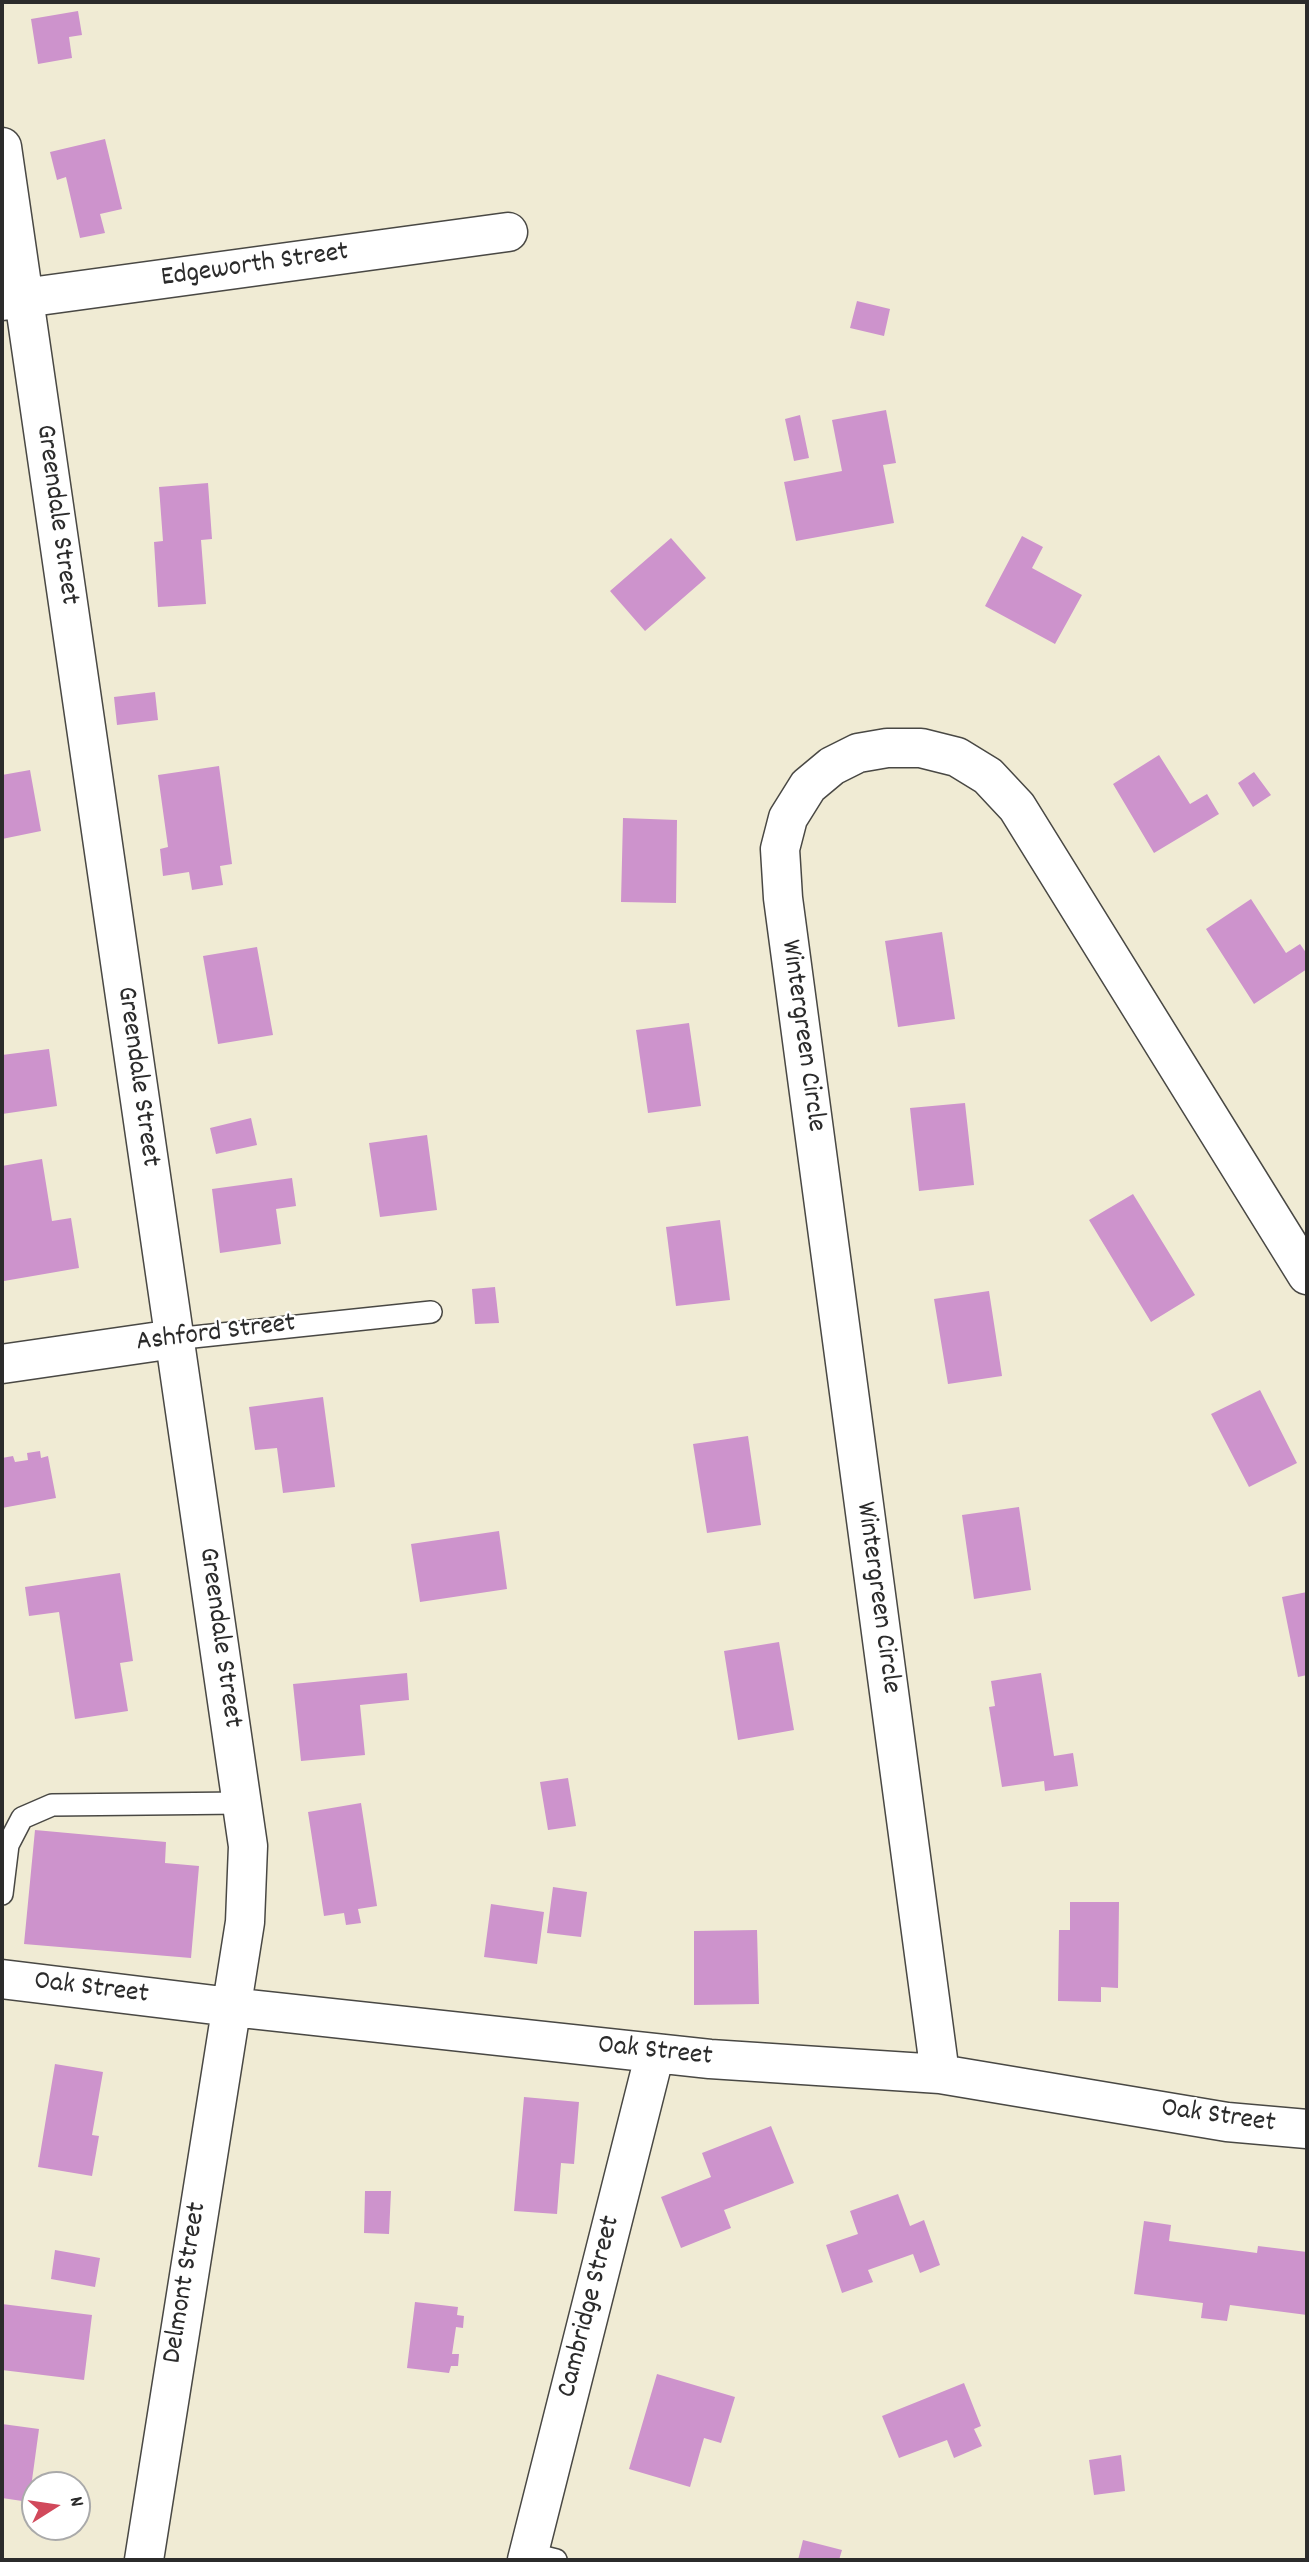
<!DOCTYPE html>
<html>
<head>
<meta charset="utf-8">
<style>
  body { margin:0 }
  #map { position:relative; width:1309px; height:2562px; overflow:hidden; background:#f0ebd4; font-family:Dekko,sans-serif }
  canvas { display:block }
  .frame { position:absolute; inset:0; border:4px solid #2b2b2b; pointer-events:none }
  .north { position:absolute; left:21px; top:2471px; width:70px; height:70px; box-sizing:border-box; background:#fff; border:2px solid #aaa; border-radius:50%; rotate:78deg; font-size:19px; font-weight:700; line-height:28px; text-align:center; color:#2b2b2b }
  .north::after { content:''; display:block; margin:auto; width:24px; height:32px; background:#d1495b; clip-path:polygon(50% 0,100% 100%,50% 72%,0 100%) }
</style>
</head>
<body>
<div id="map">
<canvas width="1309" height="2562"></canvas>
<div class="frame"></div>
<div class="north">N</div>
</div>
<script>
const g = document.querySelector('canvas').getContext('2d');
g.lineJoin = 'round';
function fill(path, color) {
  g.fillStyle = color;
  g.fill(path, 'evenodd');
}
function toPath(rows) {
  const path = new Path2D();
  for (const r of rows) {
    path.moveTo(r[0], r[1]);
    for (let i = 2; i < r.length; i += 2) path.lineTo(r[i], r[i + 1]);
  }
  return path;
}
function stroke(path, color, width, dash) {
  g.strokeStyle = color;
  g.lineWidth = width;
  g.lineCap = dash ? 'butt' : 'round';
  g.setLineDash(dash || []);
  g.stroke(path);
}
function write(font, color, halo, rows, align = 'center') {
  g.font = font + ' Dekko,sans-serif';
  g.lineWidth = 5;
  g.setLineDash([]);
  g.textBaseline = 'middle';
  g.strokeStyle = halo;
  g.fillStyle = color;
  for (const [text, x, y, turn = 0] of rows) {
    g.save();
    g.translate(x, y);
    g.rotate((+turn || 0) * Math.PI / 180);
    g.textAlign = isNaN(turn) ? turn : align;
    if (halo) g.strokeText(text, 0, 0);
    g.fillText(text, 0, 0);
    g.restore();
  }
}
fill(toPath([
  [78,11,82,35,69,37,72,58,38,64,31,19],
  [105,139,122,209,100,214,105,233,80,238,66,177,57,180,50,152],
  [857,301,890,309,884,336,850,328],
  [886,410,896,463,883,465,894,523,796,541,784,482,842,471,832,420],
  [800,415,809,458,794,461,785,419],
  [208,483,212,539,201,540,206,604,158,607,154,542,163,541,159,487],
  [1022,536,1043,547,1032,568,1082,595,1055,644,985,606],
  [671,538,706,578,645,631,610,591],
  [155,692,158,720,117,725,114,697],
  [1159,755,1190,804,1207,794,1219,814,1154,853,1113,784],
  [219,766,232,864,220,866,223,885,192,890,189,872,163,876,160,849,168,847,158,775],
  [30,770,41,831,2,839,2,775],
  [1254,772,1271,795,1253,807,1238,783],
  [623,818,677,820,676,903,621,902],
  [1251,899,1286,953,1300,944,1307,954,1307,969,1254,1004,1206,929],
  [942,932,955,1019,898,1027,885,941],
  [257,947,273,1035,218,1044,203,956],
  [689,1023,701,1106,648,1113,636,1030],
  [49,1049,57,1106,2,1114,2,1055],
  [965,1103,974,1185,919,1191,910,1108],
  [251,1118,257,1145,216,1154,210,1128],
  [427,1135,437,1210,380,1217,369,1143],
  [42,1159,52,1221,71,1218,79,1268,4,1281,2,1268,2,1166],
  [292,1178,296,1206,276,1209,281,1244,220,1253,212,1189],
  [1133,1194,1195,1295,1151,1322,1089,1220],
  [720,1220,730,1300,676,1306,666,1227],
  [495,1287,499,1323,475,1324,472,1289],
  [989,1291,1002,1376,948,1384,934,1299],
  [1260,1390,1297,1463,1249,1487,1211,1414],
  [323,1397,335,1487,283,1493,277,1448,255,1450,249,1407],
  [748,1436,761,1525,707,1533,693,1444],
  [40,1451,41,1458,48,1456,56,1498,2,1508,2,1458,13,1456,15,1462,28,1460,27,1453],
  [1019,1507,1031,1590,974,1599,962,1515],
  [499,1531,507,1589,420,1602,411,1544],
  [120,1573,133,1661,120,1663,128,1711,75,1719,59,1612,29,1616,25,1587],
  [1307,1592,1307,1675,1298,1677,1282,1597],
  [779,1642,794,1730,738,1740,724,1651],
  [407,1673,409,1700,360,1705,365,1755,301,1761,293,1684],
  [1041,1673,1054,1756,1073,1753,1078,1786,1045,1791,1044,1781,1002,1787,989,1707,995,1706,991,1681],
  [568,1778,576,1826,548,1830,540,1782],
  [361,1803,377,1906,358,1909,361,1923,346,1925,344,1913,324,1916,308,1812],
  [35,1830,166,1842,165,1863,199,1866,191,1958,24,1944],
  [553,1887,587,1892,581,1937,547,1933],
  [1070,1902,1119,1902,1118,1988,1101,1987,1101,2002,1058,2001,1059,1930,1070,1930],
  [491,1904,544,1912,537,1964,484,1957],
  [757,1930,759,2004,694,2005,694,1931],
  [55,2064,103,2072,92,2135,99,2136,92,2176,38,2167],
  [524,2097,579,2102,574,2164,561,2163,557,2214,514,2211],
  [771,2126,794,2183,724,2210,731,2228,681,2248,661,2197,711,2177,702,2153],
  [365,2191,391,2191,389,2234,364,2233],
  [898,2194,910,2226,924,2220,940,2265,920,2273,913,2254,868,2270,873,2282,842,2293,826,2245,858,2234,850,2211],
  [1144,2221,1171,2225,1169,2241,1257,2253,1258,2246,1307,2252,1307,2315,1230,2305,1227,2321,1201,2318,1203,2303,1134,2294],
  [55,2250,100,2258,95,2287,51,2279],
  [415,2302,458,2307,457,2315,464,2316,463,2328,456,2327,452,2354,459,2354,458,2366,451,2366,449,2373,407,2368],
  [2,2304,92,2315,84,2380,2,2370],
  [657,2374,735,2397,721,2443,704,2438,690,2487,629,2469],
  [964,2383,981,2426,974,2429,982,2446,954,2458,947,2440,899,2458,882,2416],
  [2,2424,39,2429,29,2502,2,2498],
  [1121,2455,1125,2491,1094,2495,1089,2460],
  [803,2540,842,2550,839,2560,798,2560]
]), '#cd93cc');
const service = toPath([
  [174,1339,431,1312],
  [2,1894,8,1845,22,1818,52,1805,242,1803],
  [528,2553,556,2560]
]);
const minor = toPath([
  [2,147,248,1846,245,1922,144,2560],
  [2,301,508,232],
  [2,1364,174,1339],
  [2,1979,231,2007,710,2059,940,2074,1227,2122,1307,2129],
  [940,2074,783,898,780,849,788,818,808,786,832,766,858,753,887,748,921,748,957,757,988,776,1017,807,1307,1275],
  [527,2560,655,2053]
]);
stroke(service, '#494844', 24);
stroke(minor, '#494844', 41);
stroke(service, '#fff', 21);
stroke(minor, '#fff', 38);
write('28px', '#2b2b2b', '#fff', [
  ["Edgeworth Street",255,267,-8],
  ["Greendale Street",55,515,82],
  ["Wintergreen Circle",801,1036,82],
  ["Greendale Street",136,1077,82],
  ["Ashford Street",216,1335,-7],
  ["Wintergreen Circle",876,1598,82],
  ["Greendale Street",218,1638,82],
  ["Oak Street",91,1990,7],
  ["Oak Street",655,2053,6],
  ["Oak Street",1218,2118,8],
  ["Delmont Street",187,2283,-81],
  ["Cambridge Street",591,2307,-76]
]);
</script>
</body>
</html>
